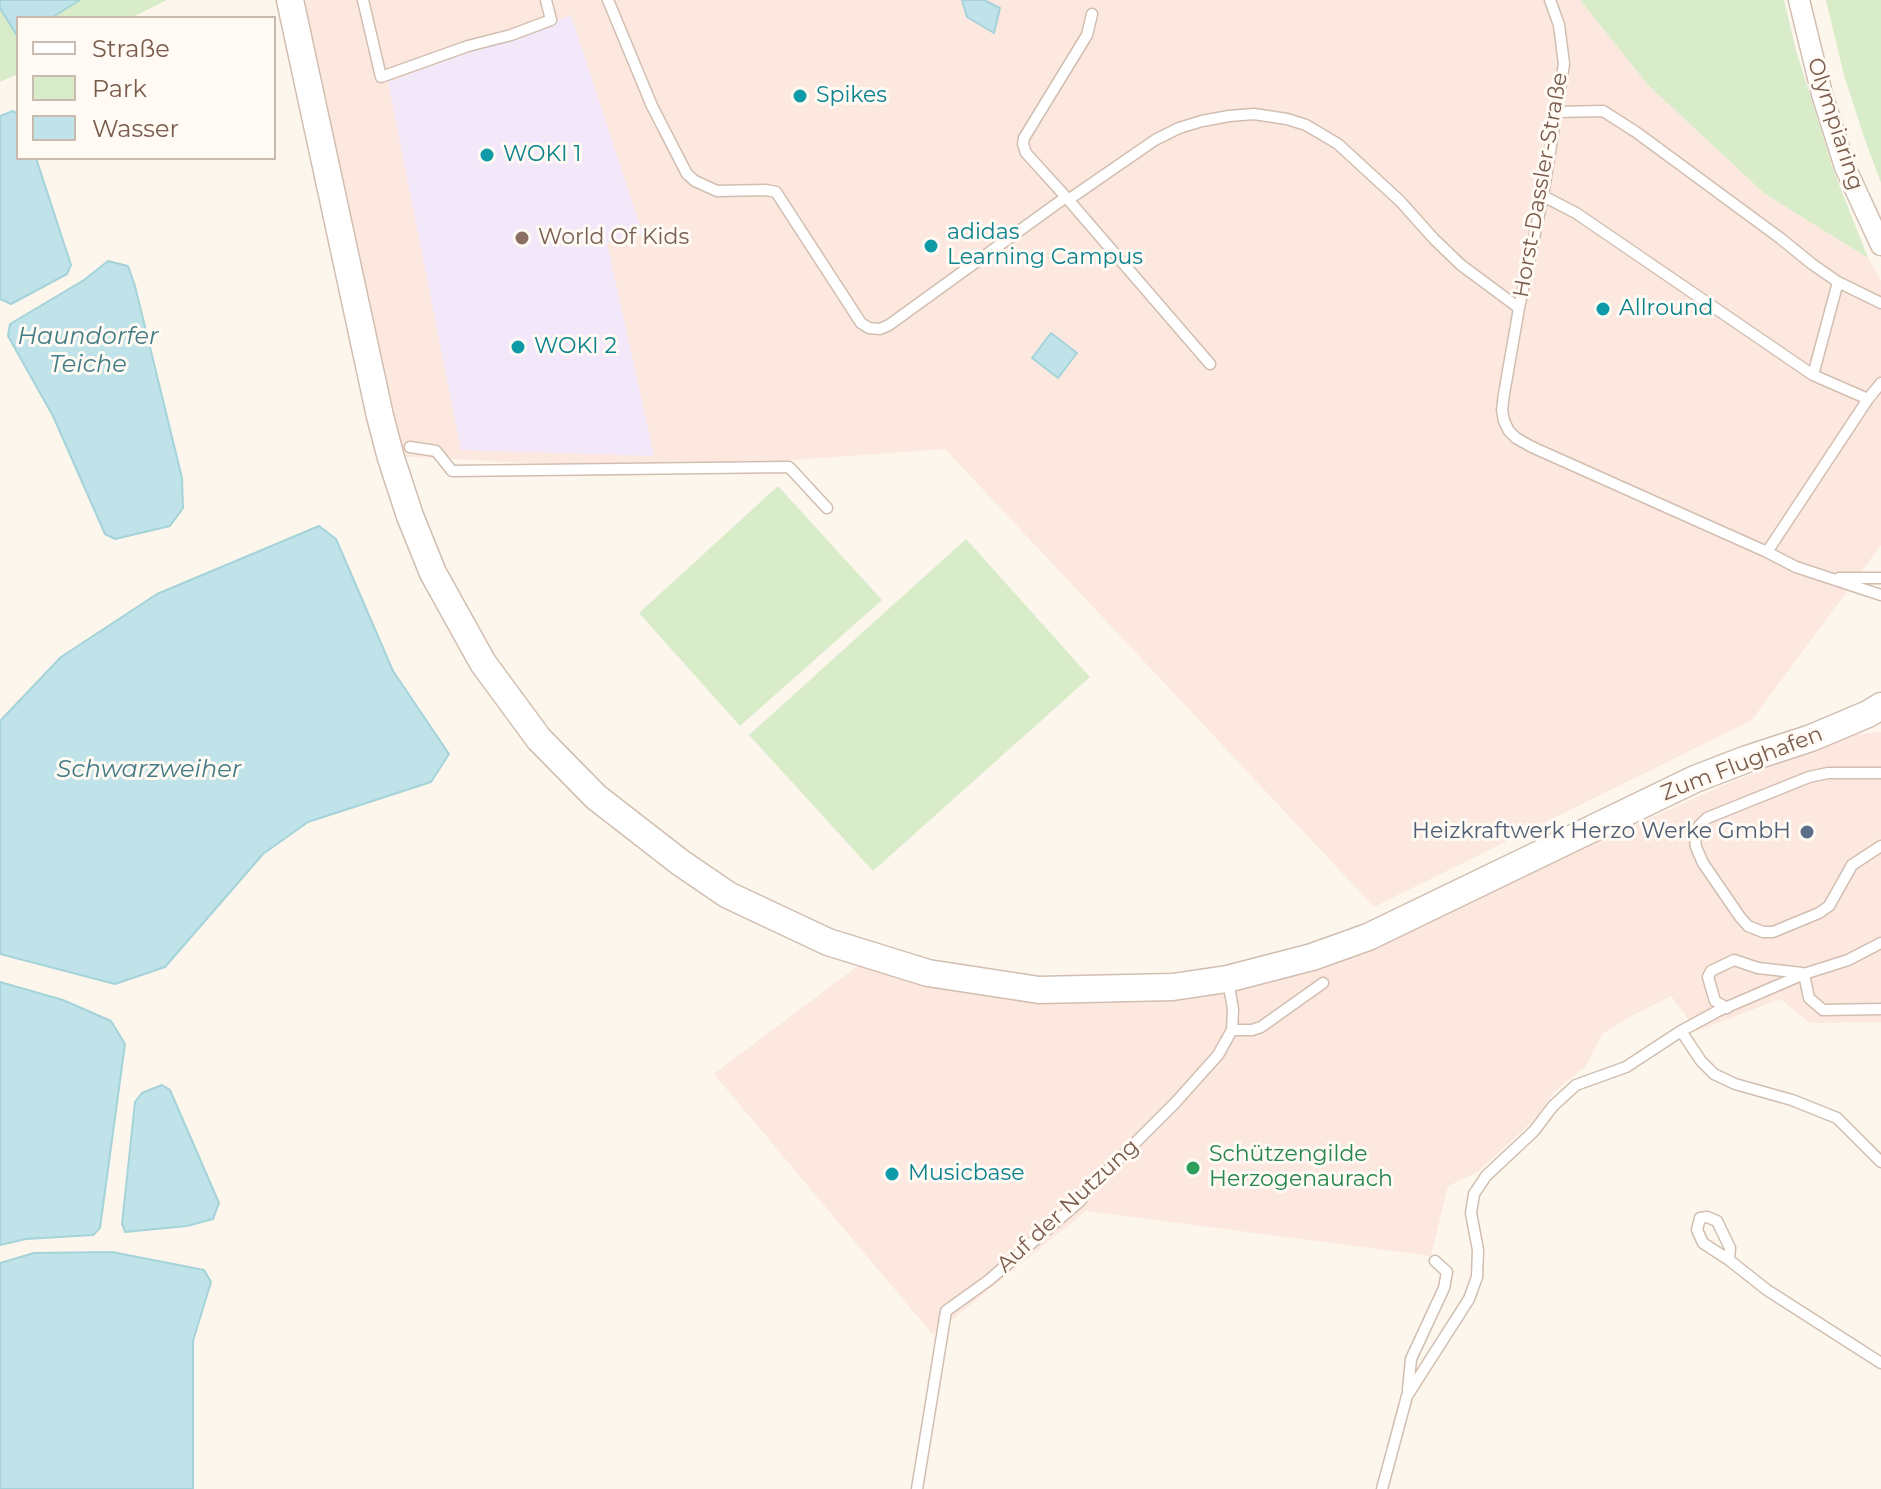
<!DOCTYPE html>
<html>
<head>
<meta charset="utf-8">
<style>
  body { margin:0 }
  #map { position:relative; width:1881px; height:1489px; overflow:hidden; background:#fdf6ec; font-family:Montserrat,sans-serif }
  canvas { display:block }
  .legend { position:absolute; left:16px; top:16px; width:260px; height:144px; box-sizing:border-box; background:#fffaf3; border:2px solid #cabbb1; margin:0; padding:10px 14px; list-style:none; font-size:24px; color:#7a5c4d }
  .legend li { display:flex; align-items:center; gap:16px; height:40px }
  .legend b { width:40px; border:2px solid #cabbb1 }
</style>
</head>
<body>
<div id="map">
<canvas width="1881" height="1489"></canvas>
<ul class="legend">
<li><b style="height:10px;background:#fff"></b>Straße</li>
<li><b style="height:22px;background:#d8ecc9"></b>Park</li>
<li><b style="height:22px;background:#bfe3e8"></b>Wasser</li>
</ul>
</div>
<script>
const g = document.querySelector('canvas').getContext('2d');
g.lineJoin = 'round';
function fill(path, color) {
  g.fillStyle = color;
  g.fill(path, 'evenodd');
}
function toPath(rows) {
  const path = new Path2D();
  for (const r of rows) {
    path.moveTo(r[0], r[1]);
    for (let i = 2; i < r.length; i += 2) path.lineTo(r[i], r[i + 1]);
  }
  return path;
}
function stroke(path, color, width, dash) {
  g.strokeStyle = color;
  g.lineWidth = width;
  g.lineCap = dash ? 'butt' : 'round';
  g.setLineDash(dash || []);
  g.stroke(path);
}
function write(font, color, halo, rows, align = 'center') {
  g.font = font + ' Montserrat,sans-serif';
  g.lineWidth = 6;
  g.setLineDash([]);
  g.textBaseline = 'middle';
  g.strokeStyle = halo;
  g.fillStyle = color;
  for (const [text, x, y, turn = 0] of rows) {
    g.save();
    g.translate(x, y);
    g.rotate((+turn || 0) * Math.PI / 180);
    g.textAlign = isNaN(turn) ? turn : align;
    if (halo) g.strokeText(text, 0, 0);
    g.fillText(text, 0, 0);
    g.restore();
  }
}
fill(toPath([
  [276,0,1580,0,1648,85,1765,194,1868,258,1881,281,1881,545,1752,720,1374,907,945,449,654,470,377,455],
  [1881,732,1881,1022,1810,1023,1780,999,1697,1031,1671,996,1631,1016,1602,1034,1586,1066,1555,1091,1532,1122,1476,1173,1448,1186,1431,1256,1086,1211,933,1335,714,1074,858,966,891,975,1034,1000,1343,956,1724,785,1850,735]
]), '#fde8e0');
fill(toPath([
  [571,15,643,235,607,243,654,456,461,450,388,82]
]), '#f3e8fa');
fill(toPath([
  [0,0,167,0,131,18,18,18,18,74,0,82],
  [1580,0,1784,0,1796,50,1833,169,1868,258,1765,194,1648,85],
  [1826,0,1881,0,1881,183,1864,137,1844,75],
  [778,486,882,600,740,726,639,613],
  [966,539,1090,677,873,871,749,735]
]), '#d8ecc9');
const water = toPath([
  [0,0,80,0,51,18,18,18,18,37,0,8,0,0],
  [962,0,984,0,1000,8,994,33,967,17,962,0],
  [13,111,18,114,18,158,36,158,71,265,67,274,11,304,0,299,0,116,13,111],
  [108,261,128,266,135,286,182,478,183,508,170,526,115,539,105,534,53,416,8,336,10,324,84,280,108,261],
  [1051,333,1077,353,1058,378,1032,358,1051,333],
  [319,526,336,539,393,671,449,754,431,782,308,822,263,854,165,967,115,984,0,954,0,721,61,657,157,594,319,526],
  [0,982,63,1000,111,1021,125,1044,100,1228,93,1235,26,1239,0,1245,0,982],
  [162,1085,170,1090,219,1203,213,1219,187,1226,125,1232,122,1224,135,1102,142,1093,162,1085],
  [112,1252,204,1270,211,1282,193,1341,193,1489,0,1489,0,1263,34,1253,112,1252]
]);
fill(water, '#bfe3e8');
stroke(water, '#a5d3da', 2);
const service = toPath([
  [363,0,381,77,468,46,511,35,551,20,546,0],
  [608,0,652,106,687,174,695,181,717,191,766,190,776,192,861,323,869,328,880,329,889,325,1066,197,1210,364],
  [1550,0,1559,25,1564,64,1543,196,1519,308,1504,394,1502,410,1504,421,1509,431,1516,438,1532,447,1767,552,1796,567,1881,595],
  [1557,112,1603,111,1636,132,1780,238,1812,264,1838,282,1881,303],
  [1543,196,1576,213,1813,375,1868,399,1881,383],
  [1066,197,1026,153,1023,144,1024,138,1087,35,1092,14],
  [1068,200,1155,140,1179,128,1202,121,1229,116,1254,114,1287,119,1306,125,1338,144,1400,201,1434,239,1461,265,1519,308],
  [1813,375,1838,282],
  [410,447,436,451,452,471,789,467,827,508],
  [1767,552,1868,399],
  [1839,578,1881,578],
  [1881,773,1828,773,1809,777,1707,818,1699,826,1695,837,1696,847,1703,863,1740,917,1748,926,1763,932,1773,932,1819,913,1829,906,1852,865,1881,846],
  [1804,974,1809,998,1823,1010,1881,1009],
  [1727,1008,1715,1001,1708,977,1711,971,1734,960,1758,968,1802,973],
  [1232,1030,1252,1030,1261,1027,1323,983],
  [1681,1031,1701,1061,1714,1074,1735,1084,1792,1100,1837,1118,1881,1162],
  [1729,1260,1730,1248,1717,1221,1707,1217,1700,1218,1697,1230,1703,1243,1729,1260,1767,1290,1881,1363],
  [1408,1390,1411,1359,1444,1288,1447,1272,1435,1261],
  [917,1489,946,1311,989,1280,1080,1201,1088,1190,1175,1103,1218,1055,1232,1030,1233,1009,1228,980],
  [1382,1489,1407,1396,1469,1299,1477,1277,1478,1250,1471,1213,1474,1194,1486,1176,1534,1131,1553,1106,1576,1085,1626,1067,1681,1031,1718,1011,1804,974,1848,960,1881,943]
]);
const minor = toPath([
  [1799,0,1822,94,1845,167,1881,245]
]);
const tertiary = toPath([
  [290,0,380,416,391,458,410,516,433,573,483,663,539,739,596,797,681,863,728,895,828,942,928,973,1039,990,1173,987,1227,979,1312,957,1368,937,1695,779,1747,759,1811,738,1868,714,1881,706]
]);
stroke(service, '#d1beb0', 13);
stroke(minor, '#d1beb0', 23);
stroke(tertiary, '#d1beb0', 29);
stroke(service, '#fff', 10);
stroke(minor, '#fff', 20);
stroke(tertiary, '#fff', 26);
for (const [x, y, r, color] of [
  [800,96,8,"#0f9aa8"],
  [487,155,8,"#0f9aa8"],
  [522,238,8,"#8d6e63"],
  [931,246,8,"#0f9aa8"],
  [1603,309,8,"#0f9aa8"],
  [518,347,8,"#0f9aa8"],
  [1807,832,8,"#5c6f8a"],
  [1193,1168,8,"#2e9e5b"],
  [892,1174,8,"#0f9aa8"]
]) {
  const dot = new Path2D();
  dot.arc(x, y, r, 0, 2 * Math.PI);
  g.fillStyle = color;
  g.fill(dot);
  stroke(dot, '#fffaf3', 3);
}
write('22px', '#0d838f', '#fffaf3', [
  ["Spikes",816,96],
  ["WOKI 1",503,155],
  ["adidas",947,233],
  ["Learning Campus",947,258],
  ["Allround",1619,309],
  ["WOKI 2",534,347],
  ["Musicbase",908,1174]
], 'left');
write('22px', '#7a5c4d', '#fffaf3', [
  ["Olympiaring",1835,124,72],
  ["Horst-Dassler-Straße",1541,185,-80],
  ["Zum Flughafen",1742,764,-21],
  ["Auf der Nutzung",1068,1206,-43]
]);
write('22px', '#785e54', '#fffaf3', [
  ["World Of Kids",538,238]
], 'left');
write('22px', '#4e5e75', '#fffaf3', [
  ["Heizkraftwerk Herzo Werke GmbH",1791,832]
], 'right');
write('22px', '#27864d', '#fffaf3', [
  ["Schützengilde",1209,1155],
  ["Herzogenaurach",1209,1180]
], 'left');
write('italic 24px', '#437c86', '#fffaf3', [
  ["Haundorfer",88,337],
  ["Teiche",88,365],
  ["Schwarzweiher",149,770]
]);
</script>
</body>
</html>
